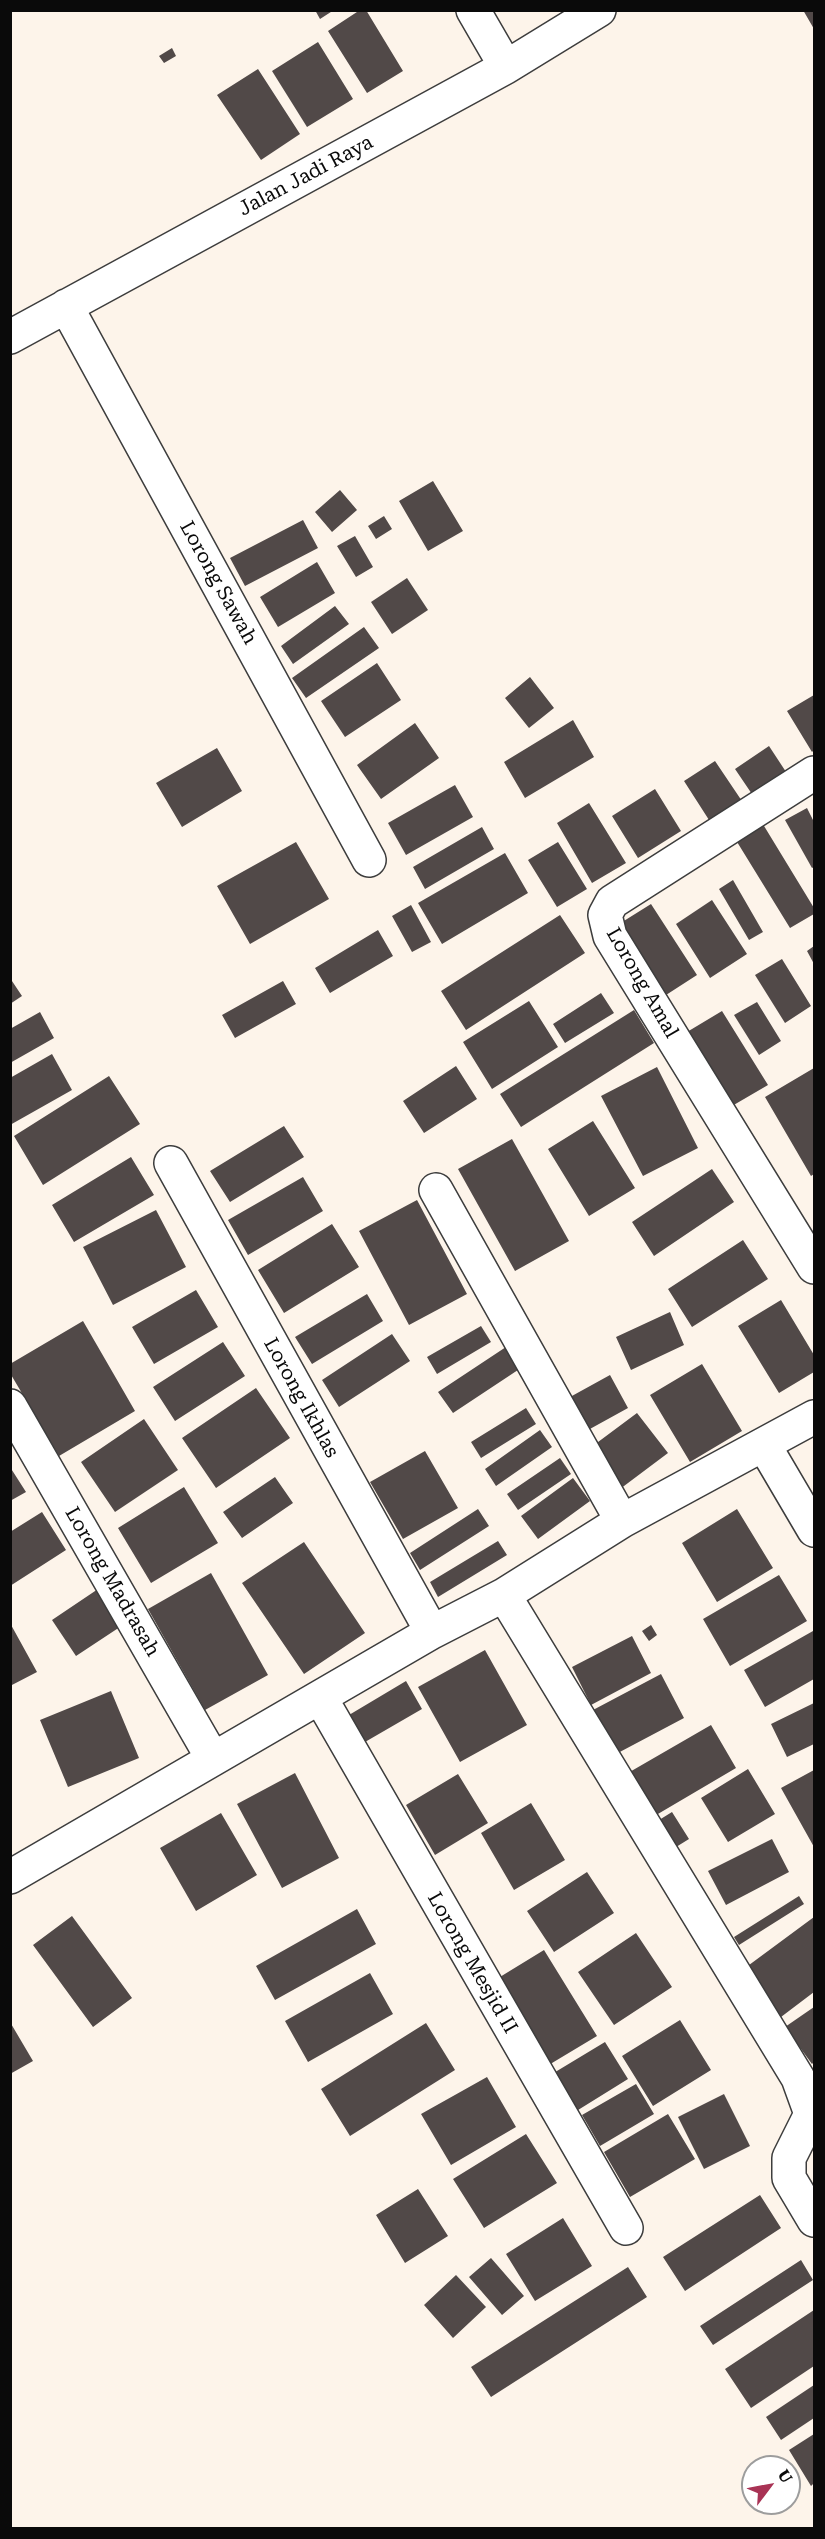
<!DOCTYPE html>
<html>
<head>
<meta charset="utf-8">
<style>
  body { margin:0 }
  #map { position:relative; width:825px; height:2539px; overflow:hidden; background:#fdf4ea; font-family:"Roboto Serif",serif }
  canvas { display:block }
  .frame { position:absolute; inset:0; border:12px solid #0a0a0a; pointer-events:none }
  .north { position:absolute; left:741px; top:2455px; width:60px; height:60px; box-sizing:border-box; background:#fff; border:2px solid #9d9d9d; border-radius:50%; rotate:58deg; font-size:16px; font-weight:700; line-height:24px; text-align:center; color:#0a0a0a }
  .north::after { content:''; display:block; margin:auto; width:21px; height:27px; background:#a93355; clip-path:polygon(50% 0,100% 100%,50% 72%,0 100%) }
</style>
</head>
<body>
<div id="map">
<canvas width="825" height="2539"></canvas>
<div class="frame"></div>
<div class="north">U</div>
</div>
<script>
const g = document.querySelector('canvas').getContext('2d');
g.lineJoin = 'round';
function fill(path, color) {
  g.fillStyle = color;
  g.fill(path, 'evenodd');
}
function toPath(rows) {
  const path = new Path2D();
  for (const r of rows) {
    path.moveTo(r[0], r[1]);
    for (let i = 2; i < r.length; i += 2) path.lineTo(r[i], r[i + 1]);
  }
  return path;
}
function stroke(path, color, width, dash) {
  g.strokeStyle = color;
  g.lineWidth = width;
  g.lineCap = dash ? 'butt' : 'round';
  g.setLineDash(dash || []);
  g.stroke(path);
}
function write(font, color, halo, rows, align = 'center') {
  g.font = font + ' "Roboto Serif",serif';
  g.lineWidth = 6;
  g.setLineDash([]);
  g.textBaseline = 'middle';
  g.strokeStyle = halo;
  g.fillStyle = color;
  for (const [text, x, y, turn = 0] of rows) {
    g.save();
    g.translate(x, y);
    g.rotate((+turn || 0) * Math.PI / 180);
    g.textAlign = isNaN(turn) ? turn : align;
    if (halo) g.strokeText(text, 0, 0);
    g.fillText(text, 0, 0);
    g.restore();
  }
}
fill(toPath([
  [315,10,334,10,320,19],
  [360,10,366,10,403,71,367,93,328,31],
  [803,10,814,10,814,29],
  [318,42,353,99,307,127,272,71],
  [172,48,176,56,164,63,159,56],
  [258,69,300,134,261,160,217,95],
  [433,481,463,531,428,551,399,501],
  [340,490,357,510,332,532,315,512],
  [384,516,392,529,376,539,368,526],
  [303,520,318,548,245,586,230,558],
  [355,536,373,567,356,577,337,546],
  [317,562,335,593,278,627,260,597],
  [407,578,428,610,392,634,371,602],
  [335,606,349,624,293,664,281,646],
  [364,627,379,648,306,698,292,678],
  [377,663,401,700,345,737,321,701],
  [530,677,554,708,529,728,505,698],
  [814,695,814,750,812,752,787,711],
  [573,720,594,757,525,798,504,762],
  [415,723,439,758,381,799,357,765],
  [769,746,790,778,756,800,735,769],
  [217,748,242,791,182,827,156,783],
  [715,761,750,813,718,834,684,781],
  [455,785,473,817,406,855,388,823],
  [655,789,681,831,638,858,612,816],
  [589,803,626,863,592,883,557,823],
  [807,808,814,822,814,867,812,868,785,820],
  [761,821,814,908,814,914,790,928,734,837],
  [482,827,494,849,425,889,413,867],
  [296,842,329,899,250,944,217,886],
  [558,842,587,889,557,907,528,860],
  [505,853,528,893,442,944,418,903],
  [733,880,763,932,749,940,719,889],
  [712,900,747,954,710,978,676,924],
  [651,904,697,975,666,995,619,924],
  [411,905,431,942,412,952,392,916],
  [560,915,585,953,466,1030,441,991],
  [378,930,393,956,330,993,315,968],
  [814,946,814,964,807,951],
  [782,959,811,1006,785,1023,755,975],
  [10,978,22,996,10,1004],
  [283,981,296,1004,235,1038,222,1015],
  [601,993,614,1013,565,1043,553,1024],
  [529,1001,558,1047,492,1089,463,1042],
  [757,1002,781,1041,759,1055,734,1015],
  [634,1010,654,1043,521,1127,500,1094],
  [722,1011,768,1085,732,1106,687,1032],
  [40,1012,54,1038,10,1063,10,1029],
  [52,1054,72,1090,10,1125,10,1078],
  [456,1066,477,1099,424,1133,403,1101],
  [657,1067,698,1148,643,1176,601,1096],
  [814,1068,814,1174,811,1176,765,1097],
  [109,1076,140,1124,43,1185,14,1136],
  [593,1121,635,1188,589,1216,548,1149],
  [284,1126,304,1157,230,1202,210,1171],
  [512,1139,569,1241,515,1271,458,1169],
  [131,1157,154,1195,74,1242,52,1205],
  [712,1169,734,1202,654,1256,632,1222],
  [303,1177,323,1211,248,1255,228,1220],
  [417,1200,467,1294,409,1325,359,1231],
  [156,1210,186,1267,113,1305,83,1247],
  [332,1224,359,1267,284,1313,258,1270],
  [743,1240,768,1279,692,1327,668,1289],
  [196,1290,218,1327,154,1364,132,1327],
  [367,1294,383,1321,312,1364,295,1337],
  [781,1300,814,1355,814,1372,779,1393,738,1326],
  [670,1312,684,1345,631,1370,616,1337],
  [83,1321,135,1411,59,1456,10,1373,10,1364],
  [481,1326,491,1342,437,1374,427,1357],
  [392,1334,410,1361,339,1407,322,1380],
  [223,1342,245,1376,175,1421,153,1387],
  [509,1345,524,1366,453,1413,438,1392],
  [702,1364,742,1431,690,1462,650,1395],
  [610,1375,628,1408,579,1435,561,1402],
  [256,1388,290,1438,216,1488,182,1438],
  [526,1408,536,1424,481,1458,471,1442],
  [637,1413,668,1453,620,1489,590,1448],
  [144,1419,178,1470,115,1512,81,1462],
  [540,1430,552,1447,496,1486,485,1469],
  [425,1451,458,1508,403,1539,370,1482],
  [560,1458,571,1474,518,1510,507,1494],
  [10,1467,26,1492,10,1501],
  [275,1477,293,1503,242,1538,223,1512],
  [573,1478,590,1501,538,1539,521,1516],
  [184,1487,218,1543,151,1583,118,1528],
  [478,1509,489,1526,420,1570,410,1553],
  [737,1509,773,1568,717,1602,682,1543],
  [42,1512,66,1550,10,1586,10,1532],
  [498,1541,507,1555,438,1597,430,1582],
  [304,1542,365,1633,304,1674,242,1583],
  [211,1573,268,1675,205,1710,148,1609],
  [779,1575,807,1621,730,1666,703,1619],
  [104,1585,129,1621,76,1656,52,1620],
  [10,1623,37,1672,10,1686],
  [651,1625,657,1635,649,1641,642,1631],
  [813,1631,814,1679,765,1707,744,1670],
  [632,1636,651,1673,591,1705,572,1667],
  [485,1650,527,1725,460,1762,418,1687],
  [661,1674,684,1718,616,1754,593,1710],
  [406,1681,422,1709,365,1742,349,1715],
  [111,1691,139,1758,68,1787,40,1720],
  [814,1703,814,1744,787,1757,771,1724],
  [711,1725,736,1768,646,1821,621,1777],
  [748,1769,775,1814,728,1842,701,1798],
  [814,1770,814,1847,781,1788],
  [295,1773,339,1858,282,1888,237,1804],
  [458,1774,488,1823,435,1855,406,1805],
  [531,1803,565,1860,514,1890,481,1833],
  [672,1812,689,1839,668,1852,651,1825],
  [221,1813,257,1875,196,1911,160,1848],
  [772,1839,789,1872,726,1905,708,1871],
  [587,1872,614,1913,554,1952,527,1911],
  [799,1896,804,1904,739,1945,734,1937],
  [357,1909,376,1944,275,2000,256,1966],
  [72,1916,132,1998,93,2027,33,1945],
  [814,1917,814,1992,781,2017,745,1968],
  [636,1933,672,1987,614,2025,578,1972],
  [544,1950,597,2036,547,2066,495,1980],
  [370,1973,393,2014,308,2062,285,2021],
  [814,2007,814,2062,812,2064,785,2027],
  [680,2020,711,2070,653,2106,622,2056],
  [10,2022,33,2061,10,2074],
  [426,2023,455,2070,350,2136,321,2089],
  [605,2042,628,2079,570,2115,547,2077],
  [487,2077,516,2127,451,2165,421,2114],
  [636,2084,654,2114,600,2146,582,2115],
  [724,2094,750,2146,704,2169,678,2117],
  [668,2114,695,2159,630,2197,604,2152],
  [526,2134,557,2183,484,2228,453,2179],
  [418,2189,448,2236,405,2263,376,2215],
  [760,2195,781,2228,685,2291,663,2257],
  [563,2218,592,2266,535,2301,506,2254],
  [491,2258,524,2296,502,2315,469,2277],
  [801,2260,813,2280,713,2345,700,2326],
  [628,2267,647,2297,491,2397,471,2367],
  [456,2275,486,2307,453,2338,424,2305],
  [814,2310,814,2366,751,2408,725,2369],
  [814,2385,814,2418,781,2440,766,2417],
  [814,2434,814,2483,811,2486,789,2450]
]), '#514948');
const minor = toPath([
  [473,10,506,67],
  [66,306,369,860],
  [10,337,506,67,599,10],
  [814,773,612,902,605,915,610,936,814,1267],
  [171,1163,432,1632],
  [436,1190,622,1521],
  [10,1406,213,1759],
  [764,1445,814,1530],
  [504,1595,798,2078,811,2114,789,2158,789,2178,814,2220],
  [320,1697,626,2228],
  [10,1877,432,1632,504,1595,622,1521,814,1417]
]);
stroke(minor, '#3d3d3d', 36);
stroke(minor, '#fff', 33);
write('20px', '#0a0a0a', '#fff', [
  ["Jalan Jadi Raya",306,176,-28],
  ["Lorong Sawah",218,583,61],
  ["Lorong Amal",642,983,60],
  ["Lorong Ikhlas",301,1398,61],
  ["Lorong Madrasah",112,1582,60],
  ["Lorong Mesjid II",472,1963,60]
]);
</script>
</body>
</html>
